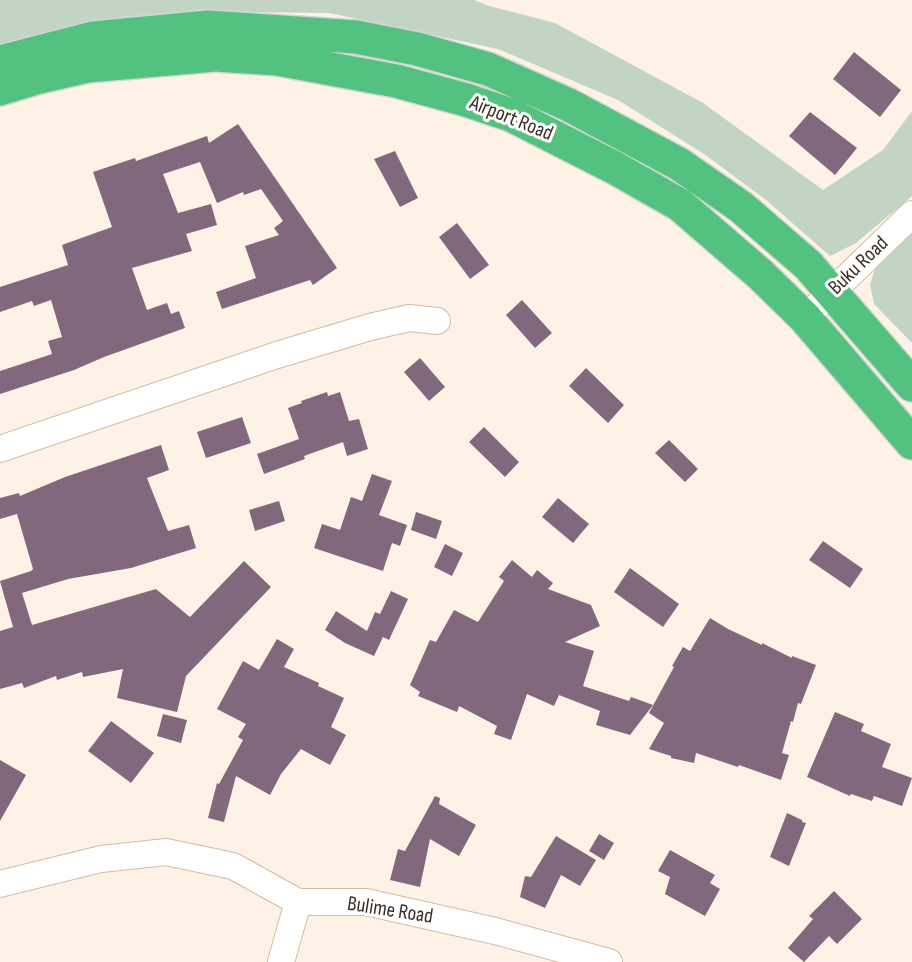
<!DOCTYPE html>
<html>
<head>
<meta charset="utf-8">
<style>
  body { margin:0 }
  canvas { display:block; background:#fef2e7 }
</style>
</head>
<body>
<canvas width="912" height="962"></canvas>
<script>
const g = document.querySelector('canvas').getContext('2d');
g.lineJoin = 'round';
function fill(path, color) {
  g.fillStyle = color;
  g.fill(path, 'evenodd');
}
function toPath(rows) {
  const path = new Path2D();
  for (const r of rows) {
    path.moveTo(r[0], r[1]);
    for (let i = 2; i < r.length; i += 2) path.lineTo(r[i], r[i + 1]);
  }
  return path;
}
function stroke(path, color, width, dash) {
  g.strokeStyle = color;
  g.lineWidth = width;
  g.lineCap = dash ? 'butt' : 'round';
  g.setLineDash(dash || []);
  g.stroke(path);
}
function write(font, color, halo, rows, align = 'center') {
  g.font = font + ' "Sofia Sans Condensed",sans-serif';
  g.lineWidth = 6;
  g.setLineDash([]);
  g.textBaseline = 'middle';
  g.strokeStyle = halo;
  g.fillStyle = color;
  for (const [text, x, y, turn = 0] of rows) {
    g.save();
    g.translate(x, y);
    g.rotate((+turn || 0) * Math.PI / 180);
    g.textAlign = isNaN(turn) ? turn : align;
    if (halo) g.strokeText(text, 0, 0);
    g.fillText(text, 0, 0);
    g.restore();
  }
}
fill(toPath([
  [0,0,474,0,486,5,555,23,703,103,823,190,883,150,912,111,912,196,856,243,830,256,766,200,704,154,618,100,498,49,329,13,236,12,127,20,66,27,0,45],
  [912,232,912,343,874,304,870,285,875,268]
]), '#c2d4c3');
fill(toPath([
  [854,52,901,90,880,117,833,79],
  [810,112,857,148,835,175,789,136],
  [238,124,337,268,313,285,310,280,222,309,216,292,256,278,245,246,279,235,274,228,283,221,261,189,244,195,243,192,217,203,200,162,163,174,178,213,211,204,217,225,186,234,192,251,132,268,147,310,167,303,171,314,179,311,185,328,104,357,74,370,0,394,0,371,52,354,48,341,62,337,51,300,34,306,32,301,0,312,0,287,68,265,62,245,112,227,93,172,135,158,136,161,207,136,209,143],
  [395,151,418,198,400,207,374,159],
  [457,223,489,265,470,279,439,237],
  [522,300,552,333,535,348,506,315],
  [420,358,445,387,429,401,404,372],
  [586,368,624,405,608,423,569,386],
  [327,392,328,396,340,392,349,421,359,419,368,449,347,456,343,442,304,456,305,459,264,474,257,454,299,439,288,408,302,403,301,401],
  [242,417,251,443,206,458,197,432],
  [484,427,519,462,505,477,469,442],
  [669,440,698,469,685,482,655,453],
  [161,445,169,470,147,478,168,531,189,525,196,548,131,568,68,579,22,593,32,625,156,589,190,617,244,561,271,587,186,676,177,712,117,698,123,669,83,677,82,672,57,680,56,676,24,688,22,683,0,689,0,631,13,627,0,581,31,571,33,569,17,514,0,519,0,498,19,493,20,496,65,477],
  [372,474,392,481,379,515,407,525,400,546,392,543,383,571,314,548,322,524,340,530,351,497,362,501],
  [558,498,589,524,573,543,542,517],
  [279,501,285,521,255,531,249,510],
  [416,512,442,521,436,539,411,530],
  [823,541,863,569,850,588,809,560],
  [445,544,463,553,452,576,434,567],
  [512,560,532,577,537,570,553,583,548,589,591,605,600,626,565,642,594,651,583,686,629,701,631,697,653,705,630,735,596,725,600,711,559,695,554,706,527,694,511,740,494,734,497,726,459,706,457,712,418,696,420,692,410,685,430,640,436,642,454,610,478,622,504,581,499,577],
  [630,568,679,604,663,627,614,592],
  [391,591,408,599,389,640,383,637,374,656,345,643,325,630,336,611,367,631,375,612,380,614],
  [710,618,728,629,762,645,762,643,792,658,792,656,816,665,801,704,798,703,793,722,791,721,782,753,789,755,781,780,739,765,738,767,696,753,694,763,671,758,671,756,649,749,664,723,649,713,674,667,672,666,683,647,690,651],
  [277,639,294,649,284,667,319,683,318,686,344,698,331,727,346,735,330,765,301,749,281,774,270,795,236,776,224,822,208,818,217,783,219,784,243,740,238,737,246,724,217,709,243,661,259,670],
  [835,712,864,724,861,731,891,744,882,767,912,778,902,806,874,796,872,801,851,794,850,796,807,777],
  [163,714,187,720,181,743,157,736],
  [111,721,154,753,131,783,88,751],
  [0,760,26,775,0,821],
  [435,796,440,798,439,804,476,825,459,856,430,839,420,887,390,880,398,849,405,851],
  [787,813,802,820,802,822,806,823,789,866,770,857],
  [599,834,614,843,604,860,589,851],
  [556,836,596,860,580,886,561,875,545,908,520,897,525,876,531,877],
  [670,850,715,875,710,883,720,889,705,916,665,894,670,877,658,871],
  [834,891,862,919,837,944,829,936,804,962,788,948,813,919,809,916]
]), '#82687d');
const minor = toPath([
  [805,318,912,214],
  [0,449,277,355,370,327,409,318,437,321],
  [0,884,101,859,166,852,233,866,298,902,366,902,495,931,609,962],
  [281,962,298,902]
]);
const highway = toPath([
  [0,62,93,38,208,27,356,37,417,49,488,69,569,105,679,164,741,207,808,265,912,385],
  [0,89,36,78,88,66,215,55,277,59,396,81,466,100,511,115,615,168,680,205,761,275,805,318,912,443]
]);
stroke(minor, '#d7ba9f', 28);
stroke(highway, '#d7d5d3', 36);
stroke(minor, '#fff', 26);
stroke(highway, '#53c280', 33);
write('21px', '#392d23', '#fff', [
  ["Airport Road",511,119,22],
  ["Buku Road",859,266,-44],
  ["Bulime Road",390,911,9]
]);
</script>
</body>
</html>
